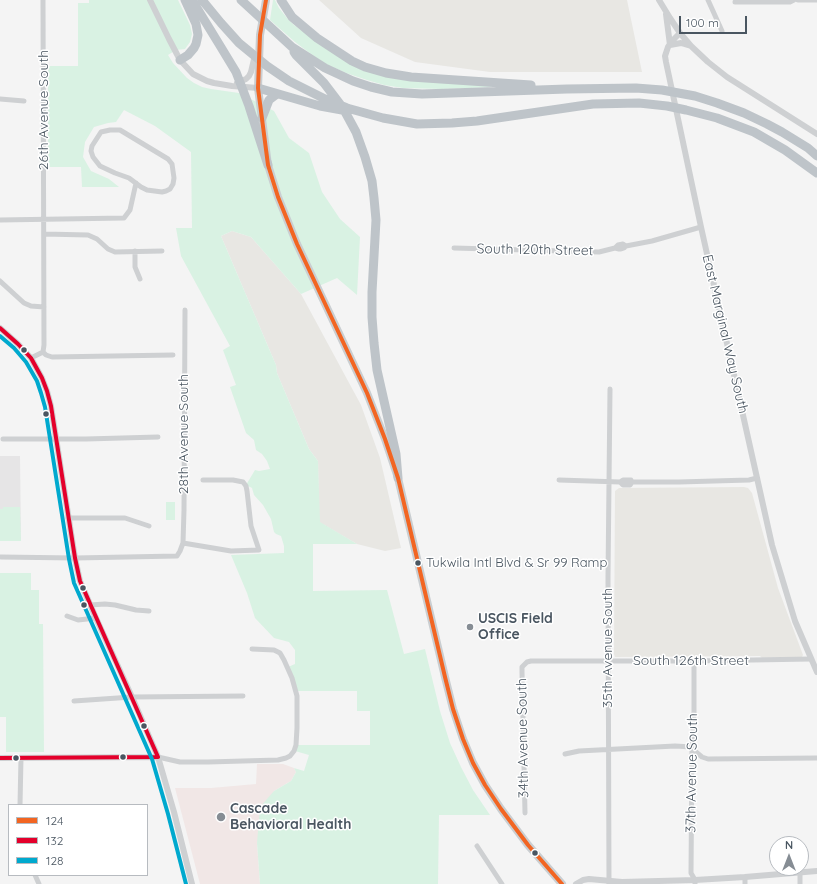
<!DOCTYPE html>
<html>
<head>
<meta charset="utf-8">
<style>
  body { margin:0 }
  #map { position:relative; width:817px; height:884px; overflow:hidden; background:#f4f4f4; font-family:Quicksand,sans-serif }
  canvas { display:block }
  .legend { position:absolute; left:8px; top:804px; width:140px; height:72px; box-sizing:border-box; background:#fff; border:1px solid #b7bbc0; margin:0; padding:5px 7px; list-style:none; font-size:12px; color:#4a5661 }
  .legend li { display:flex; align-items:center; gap:8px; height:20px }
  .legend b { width:20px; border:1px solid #b7bbc0 }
  .north { position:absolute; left:769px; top:836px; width:40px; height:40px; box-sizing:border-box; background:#fff; border:1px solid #b7bbc0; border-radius:50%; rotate:0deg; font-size:11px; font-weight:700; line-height:16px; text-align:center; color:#4a5661 }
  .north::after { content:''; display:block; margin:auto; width:14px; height:18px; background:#868d94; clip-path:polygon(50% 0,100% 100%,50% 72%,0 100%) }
  .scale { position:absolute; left:679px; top:16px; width:68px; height:18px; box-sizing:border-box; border:2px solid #4a5661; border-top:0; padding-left:5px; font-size:12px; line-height:14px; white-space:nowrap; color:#4a5661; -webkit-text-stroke:3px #fff; paint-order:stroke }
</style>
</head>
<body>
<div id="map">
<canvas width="817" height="884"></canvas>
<ul class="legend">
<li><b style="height:5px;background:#f26522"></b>124</li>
<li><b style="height:5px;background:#e4002b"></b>132</li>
<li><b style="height:5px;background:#00a9ce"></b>128</li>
</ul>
<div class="north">N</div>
<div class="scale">100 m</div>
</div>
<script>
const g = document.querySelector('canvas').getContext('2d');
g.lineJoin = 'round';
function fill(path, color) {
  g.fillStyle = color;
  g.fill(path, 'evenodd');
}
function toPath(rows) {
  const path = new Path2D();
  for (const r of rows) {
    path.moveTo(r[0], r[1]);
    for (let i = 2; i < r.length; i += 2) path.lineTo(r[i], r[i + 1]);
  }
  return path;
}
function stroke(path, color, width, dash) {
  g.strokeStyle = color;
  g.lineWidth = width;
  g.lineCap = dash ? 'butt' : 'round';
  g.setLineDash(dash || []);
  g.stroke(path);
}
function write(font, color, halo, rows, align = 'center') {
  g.font = font + ' Quicksand,sans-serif';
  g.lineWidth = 3;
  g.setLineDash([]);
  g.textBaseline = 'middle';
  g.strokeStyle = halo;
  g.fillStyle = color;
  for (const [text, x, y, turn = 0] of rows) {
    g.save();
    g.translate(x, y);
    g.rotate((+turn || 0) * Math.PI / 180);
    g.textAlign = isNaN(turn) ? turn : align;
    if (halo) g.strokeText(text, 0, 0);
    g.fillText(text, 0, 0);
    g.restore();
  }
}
fill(toPath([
  [319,0,627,0,642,72,490,72,415,62,361,38],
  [232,231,251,237,301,294,361,405,380,458,401,548,385,551,357,544,319,522,318,461,309,449,277,373,276,365,221,236],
  [744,487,748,488,752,493,778,588,803,655,802,657,800,657,762,658,760,656,615,657,614,654,615,491,619,488]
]), '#e8e7e3');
fill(toPath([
  [0,456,20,456,21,541,0,541]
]), '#e6e5e6');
fill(toPath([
  [257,764,283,764,294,768,296,772,291,781,274,791,257,843,260,884,200,884,175,788,211,788,256,784]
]), '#f1e7e6');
fill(toPath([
  [89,0,178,0,190,25,192,34,190,42,185,49,176,50,168,55,173,63,187,78,194,83,202,87,211,89,239,93,274,111,289,138,309,153,322,192,340,219,360,237,357,295,337,278,301,294,251,237,232,231,221,236,276,365,277,373,309,449,318,461,320,522,357,544,313,544,313,591,387,590,404,654,425,649,440,711,450,743,461,767,473,790,490,815,439,815,438,884,260,884,257,843,260,807,274,791,291,781,296,772,294,768,304,771,309,755,295,751,296,745,370,745,370,711,357,711,357,691,296,691,288,667,295,664,295,650,289,642,274,638,255,618,247,593,231,555,284,553,284,546,281,536,276,534,274,532,271,519,263,505,254,495,252,488,246,485,255,470,259,471,270,469,267,461,262,454,256,450,254,440,246,433,230,387,236,385,223,350,230,346,181,256,176,228,192,228,191,152,155,126,124,110,116,122,108,123,94,127,85,142,83,157,91,171,109,179,119,187,82,187,81,167,48,167,48,66,78,66,78,3,89,3],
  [273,0,275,0,279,8,287,18,294,25,305,33,357,66,495,87,441,89,403,88,384,85,367,80,346,73,326,64,311,54,295,42,270,20],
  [166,502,175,502,175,520,166,520],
  [3,507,20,507,21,541,0,541,0,509,3,509],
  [0,573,31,573,31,590,39,590,39,624,43,624,44,752,6,752,6,717,0,717]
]), '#d9f2e3');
stroke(toPath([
  [708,0,722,31],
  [798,0,817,0],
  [735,2,790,2,794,0],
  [0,99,24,101],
  [110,130,120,130,168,159,172,164,174,178,173,184,170,189,166,191,162,192,147,190,141,187,129,178,115,173,100,166,93,157,91,151,92,146,101,132,110,130],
  [0,220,124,218,130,210,136,183],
  [44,234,88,235,97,239,108,249,115,252,162,251],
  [454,248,599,252,615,248,619,249,621,249,624,248,626,246,652,241,701,227],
  [615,248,618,245,623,244,626,246],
  [135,251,135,267,140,279],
  [0,281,24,303,31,306,44,307],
  [43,352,46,355,52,357,173,355],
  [31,358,43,352,44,345,43,0],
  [3,439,86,439,158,437],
  [559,480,620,482,623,480,631,480,632,482,679,482,749,480,757,478],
  [620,482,623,485,630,485,632,482],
  [68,518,125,518,149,526],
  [183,543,231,551,259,550,251,526,247,491,246,486,243,482,233,480,203,480],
  [1,557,75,558,177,556,180,551,183,543,184,510,185,310],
  [90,605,105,604,115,605,136,610,149,611],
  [67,616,78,620,96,618],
  [694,661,694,714,692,747,691,873,695,880,695,884],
  [74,701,132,697,243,696],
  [565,754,579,751,675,746,692,747,696,752,702,757,708,759,817,758],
  [158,757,180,762,208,762,278,760,286,758,290,756,294,751,296,745,297,728,297,696,292,678,284,660,280,653,274,650,252,649],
  [20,805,21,758],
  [525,813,522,672,522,667,527,662,531,661,694,661,811,659],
  [477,846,502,884],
  [800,873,800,884],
  [35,875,39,884],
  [609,884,608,577,610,389],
  [745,884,745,877]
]), '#ced0d2', 5);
stroke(toPath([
  [150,0,169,39,180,60,193,74,207,81,214,83,232,86,258,88],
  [659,0,670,18,680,33,691,46,708,62,727,77,817,134],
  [666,14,670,45],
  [680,33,672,41,668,47,665,56,666,62,701,227,772,545,795,621,817,672],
  [670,45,681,43,691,46],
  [237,83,246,79,249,76,251,72,255,55],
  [0,328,18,344,31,358,42,378,47,391,51,406,75,558,80,581,96,618,132,697,158,757,174,812,192,884],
  [0,758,158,757],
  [576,884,583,880,589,879,622,882,695,880,745,877,817,871]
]), '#ced0d2', 6);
stroke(toPath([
  [266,0,260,35,258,88,268,165,278,197,297,244,367,393,385,439,398,478,445,677,453,709,463,739,473,763,485,785,501,809,528,845,562,884]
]), '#caced1', 8);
stroke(toPath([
  [192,0,219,44,236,72,249,106,268,165],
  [202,0,221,23,239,43,267,66,289,81,325,99,347,108,383,118,417,124,452,123,477,121,593,104,639,103,667,106,686,110,717,118,754,132,785,150,817,173],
  [241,0,292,47,325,68,353,81,371,87,392,92,422,94,567,89,636,88,662,90,695,96,717,103,744,113,767,124,782,132,808,148,817,156],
  [281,0,292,17,317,38,352,61,365,67,386,73,411,77,531,85],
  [294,52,296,55,324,83,343,108,356,132,365,157,372,181,374,198,376,220,372,292,372,317,374,343,377,370,396,454,398,478],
  [180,60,188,55,194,48,196,44,198,35,196,24,185,0],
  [258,88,320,106,342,110],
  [262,118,269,100,277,94]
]), '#bec4c9', 9);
stroke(toPath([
  [266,0,260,35,258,88,268,165,278,197,297,244,367,393,385,439,398,478,445,677,453,709,463,739,473,763,485,785,501,809,528,845,562,884]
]), '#f26522', 4);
stroke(toPath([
  [0,328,18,344,31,358,42,378,47,391,51,406,75,558,80,581,158,757],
  [0,758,158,757]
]), '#e4002b', 4);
stroke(toPath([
  [0,336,14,348,26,362,37,381,41,393,45,407,69,559,74,583,152,759,168,814,186,884]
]), '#00a9ce', 4);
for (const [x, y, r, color] of [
  [24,350,3.5,"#4a5661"],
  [46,414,3.5,"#4a5661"],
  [418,563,3.5,"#4a5661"],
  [83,588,3.5,"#4a5661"],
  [84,605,3.5,"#4a5661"],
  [470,627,4,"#868d94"],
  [144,726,3.5,"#4a5661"],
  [123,757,3.5,"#4a5661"],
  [16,758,3.5,"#4a5661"],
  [221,817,5,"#868d94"],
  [535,853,3.5,"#4a5661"]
]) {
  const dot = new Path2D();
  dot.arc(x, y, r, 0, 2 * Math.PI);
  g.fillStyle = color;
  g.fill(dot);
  stroke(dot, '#fff', 1.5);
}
write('13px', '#4a5661', '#fff', [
  ["Tukwila Intl Blvd & Sr 99 Ramp",426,563]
], 'left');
write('14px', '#4a5661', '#fff', [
  ["26th Avenue South",44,110,-90],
  ["South 120th Street",535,250,1],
  ["East Marginal Way South",725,334,77],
  ["28th Avenue South",184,434,-90],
  ["35th Avenue South",608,648,-90],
  ["South 126th Street",691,661],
  ["34th Avenue South",523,738,-91],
  ["37th Avenue South",692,773,-89]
]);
write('bold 14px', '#4a5661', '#fff', [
  ["USCIS Field",478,619],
  ["Office",478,635],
  ["Cascade",230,809],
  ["Behavioral Health",230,825]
], 'left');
</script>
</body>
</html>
